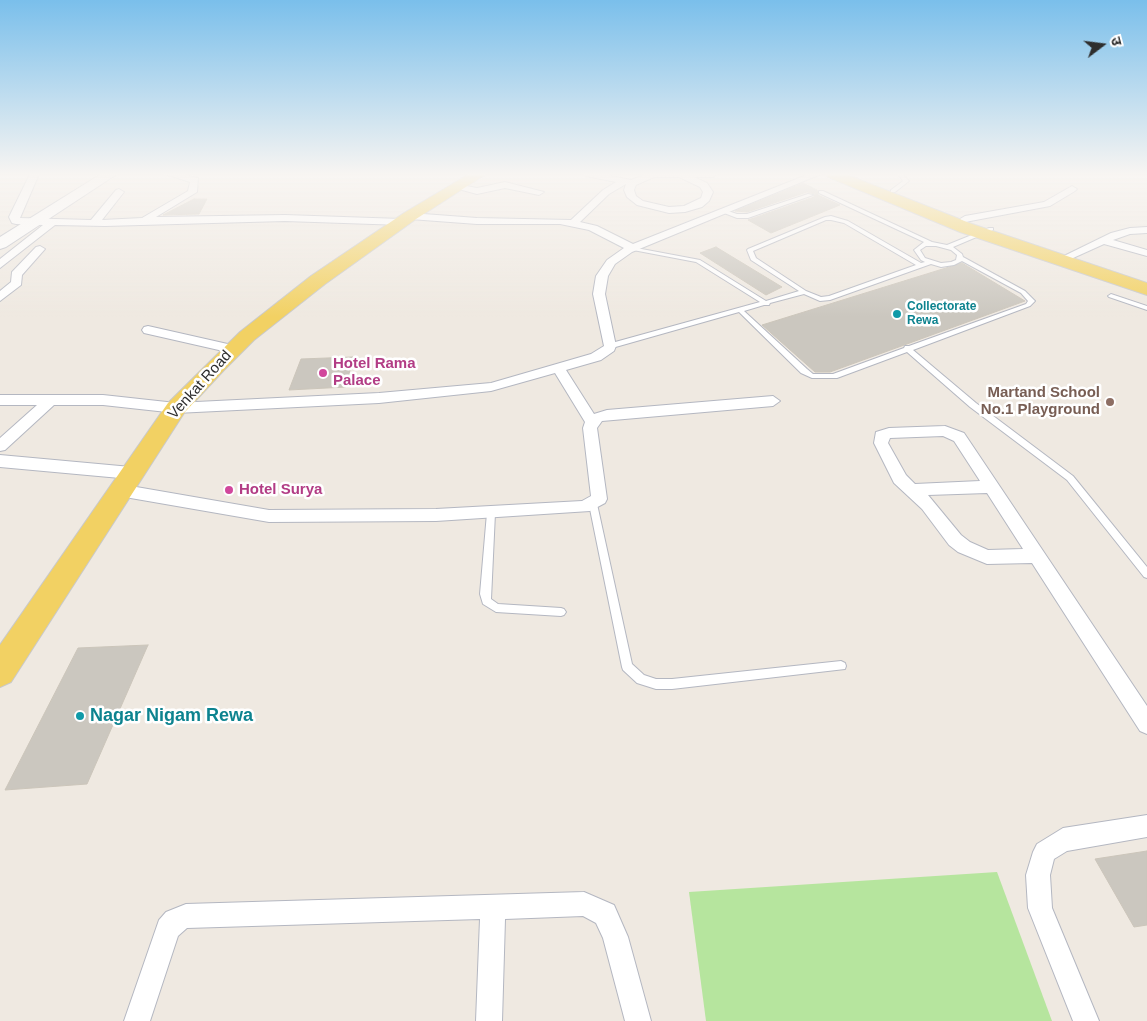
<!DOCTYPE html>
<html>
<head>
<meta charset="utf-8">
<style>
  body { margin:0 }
  #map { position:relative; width:1147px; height:1021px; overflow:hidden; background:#efe9e1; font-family:Helvetica,"Noto Sans Devanagari",sans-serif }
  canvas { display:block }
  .north { position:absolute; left:1077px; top:20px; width:50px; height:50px; -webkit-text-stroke:4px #fff; paint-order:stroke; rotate:75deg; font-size:14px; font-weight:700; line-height:20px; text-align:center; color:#2e2e2e }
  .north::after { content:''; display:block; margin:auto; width:18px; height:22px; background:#2e2e2e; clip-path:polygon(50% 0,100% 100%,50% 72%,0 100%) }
</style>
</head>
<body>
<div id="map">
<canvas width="1147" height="1021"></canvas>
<div class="north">उ</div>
</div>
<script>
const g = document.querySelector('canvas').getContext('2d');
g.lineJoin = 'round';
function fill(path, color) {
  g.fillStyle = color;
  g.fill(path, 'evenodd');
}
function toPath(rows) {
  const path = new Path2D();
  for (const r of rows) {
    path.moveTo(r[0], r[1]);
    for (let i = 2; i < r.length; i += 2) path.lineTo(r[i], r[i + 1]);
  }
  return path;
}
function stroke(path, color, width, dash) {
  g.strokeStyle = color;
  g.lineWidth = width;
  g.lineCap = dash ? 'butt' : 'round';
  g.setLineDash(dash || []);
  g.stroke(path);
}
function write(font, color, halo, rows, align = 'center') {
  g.font = font + ' Helvetica,sans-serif';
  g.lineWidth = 5;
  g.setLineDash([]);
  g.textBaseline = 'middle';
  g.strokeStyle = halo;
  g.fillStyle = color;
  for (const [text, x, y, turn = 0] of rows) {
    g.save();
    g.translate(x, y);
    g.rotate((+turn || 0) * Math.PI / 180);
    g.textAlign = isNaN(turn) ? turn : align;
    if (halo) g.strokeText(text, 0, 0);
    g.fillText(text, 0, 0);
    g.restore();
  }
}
fill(toPath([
  [997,872,1052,1021,706,1021,689,892]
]), '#b6e59e');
const building = toPath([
  [803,183,817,190,818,195,840,205,771,233,748,220,814,197,815,194,807,192,747,212,735,211,803,183],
  [194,199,207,199,199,214,163,215,194,199],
  [716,247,782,287,766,295,700,253,716,247],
  [962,263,1025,301,830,372,815,372,762,325,962,263],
  [353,357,346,387,289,390,301,359,353,357],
  [148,645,87,784,5,790,78,648,148,645],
  [1147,851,1147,925,1134,927,1095,859,1147,851]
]);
fill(building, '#cbc7bf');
stroke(building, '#cbc5ba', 1);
const lane = toPath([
  [898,174,902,174,909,181,895,192,891,192,891,190,903,181,898,174],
  [819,191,823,191,932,242,947,245,989,228,993,228,993,230,953,247,962,254,963,257,1025,291,1035,301,1030,306,913,350,976,403,1073,476,1147,567,1147,578,1144,577,1067,480,970,407,907,352,837,378,812,378,801,373,739,312,612,348,608,348,608,344,760,302,696,262,633,250,631,249,631,247,700,260,766,301,799,291,751,260,747,250,748,249,825,217,831,216,848,221,921,263,925,262,921,260,914,250,924,242,819,193,819,191],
  [826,220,831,220,844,223,916,265,829,296,821,297,806,291,756,258,753,251,826,220],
  [926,246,936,246,951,250,957,255,956,260,951,262,941,263,925,258,920,250,926,246],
  [962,261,1021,293,1028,301,1026,304,909,346,905,346,904,348,833,374,813,374,807,369,744,311,764,305,769,305,770,303,804,294,820,301,830,300,931,264,941,267,954,265,962,261],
  [808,194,813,195,748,218,737,218,719,211,722,209,737,214,747,214,808,194],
  [1111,294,1147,306,1147,310,1109,297,1108,296,1111,294],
  [593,501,596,502,597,504,632,664,644,675,656,679,672,679,841,661,845,663,846,666,845,669,672,689,656,689,637,683,623,670,622,667,589,504,590,502,593,501],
  [491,510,494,511,495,513,491,599,498,604,561,608,564,609,566,612,564,615,561,616,496,612,483,604,480,594,487,513,488,511,491,510]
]);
const street = toPath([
  [30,174,39,174,20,218,91,220,116,190,119,189,124,192,102,220,142,218,188,191,190,182,165,174,180,174,198,178,197,192,156,217,285,215,402,219,407,222,402,225,285,221,105,226,55,225,0,268,0,259,43,225,16,224,12,223,9,217,30,174],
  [585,174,601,174,631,180,646,174,717,174,713,177,694,177,707,183,713,192,709,201,702,207,685,212,669,213,637,205,627,197,624,190,626,184,609,194,580,222,597,226,633,244,809,174,821,174,632,252,615,264,608,276,605,294,616,346,614,351,601,360,566,370,594,414,607,410,773,396,780,401,773,406,602,421,597,428,607,499,605,503,590,511,436,521,269,522,119,496,113,494,111,490,113,486,119,484,269,510,436,509,582,501,591,496,583,428,585,422,555,373,491,391,379,403,176,413,103,405,54,405,5,450,0,451,0,438,37,405,0,405,0,395,103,395,176,403,379,393,491,383,591,354,604,346,593,294,596,276,607,260,624,248,589,230,560,224,477,224,410,219,405,216,410,213,477,218,571,220,603,190,616,182,586,176,585,174],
  [654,177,679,177,700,187,703,192,701,198,684,206,669,207,643,201,636,196,634,190,636,185,654,177],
  [505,182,544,192,539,195,505,188,477,194,451,187,456,184,477,188,505,182],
  [1072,186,1077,189,1075,191,1050,206,965,222,960,219,965,216,1044,202,1072,186],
  [1147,227,1147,233,1130,234,1113,240,1147,250,1147,256,1104,244,1073,258,1065,258,1064,256,1111,233,1130,228,1147,227],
  [40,246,45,249,22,275,21,285,0,301,0,291,11,282,12,272,36,247,40,246],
  [148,326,232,345,238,349,232,353,144,333,142,330,144,327,148,326],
  [945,426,964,433,1147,706,1147,734,1140,731,1032,563,987,564,958,552,949,545,922,509,894,483,874,443,876,432,889,428,945,426],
  [943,436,954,441,980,481,915,484,906,475,888,443,890,438,943,436],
  [987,493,1023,549,988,550,970,542,961,535,928,495,987,493],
  [0,455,131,467,136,469,139,473,136,477,131,479,0,467,0,455],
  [1147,815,1147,837,1067,851,1054,859,1050,875,1052,908,1099,1021,1073,1021,1028,908,1026,875,1033,852,1037,844,1063,828,1147,815],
  [584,892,614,905,628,937,651,1021,625,1021,603,938,596,923,583,916,505,919,502,1021,476,1021,480,919,187,928,178,936,150,1021,124,1021,159,920,166,912,186,904,584,892]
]);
const secondary = toPath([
  [101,174,117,174,6,247,0,249,0,237,101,174]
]);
const primary = toPath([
  [469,174,486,174,416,219,325,284,254,340,224,370,184,413,11,682,0,687,0,645,168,403,240,332,311,276,404,213,469,174],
  [826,174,845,174,972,224,1147,283,1147,295,960,232,828,177,826,174]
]);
stroke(lane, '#b4b7c1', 2);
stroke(street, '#b4b7c1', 2);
stroke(secondary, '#b4b7c1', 2);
stroke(primary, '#c9c9c9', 2);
fill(lane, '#fff');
fill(street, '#fff');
fill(secondary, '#fff');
fill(primary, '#f2d163');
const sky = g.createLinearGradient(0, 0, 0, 317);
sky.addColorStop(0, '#7abfeb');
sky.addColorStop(0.55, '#f8f5f2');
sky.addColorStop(1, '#f8f5f200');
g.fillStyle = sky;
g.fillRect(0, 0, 1147, 317);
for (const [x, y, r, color] of [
  [897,314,5,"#0f9aa8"],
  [323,373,5,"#d1479c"],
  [1110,402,5,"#8d6e63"],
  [229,490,5,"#d1479c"],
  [80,716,5,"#0f9aa8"]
]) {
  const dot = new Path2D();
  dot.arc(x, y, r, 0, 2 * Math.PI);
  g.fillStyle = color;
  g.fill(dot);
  stroke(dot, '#fff', 2);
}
write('bold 12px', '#0d838f', '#fff', [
  ["Collectorate",907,307],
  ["Rewa",907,321]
], 'left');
write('bold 15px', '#b23c85', '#fff', [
  ["Hotel Rama",333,364],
  ["Palace",333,381],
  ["Hotel Surya",239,490]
], 'left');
write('15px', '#2e2e2e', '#fff', [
  ["Venkat Road",200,385,-48]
]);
write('bold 15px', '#785e54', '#fff', [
  ["Martand School",1100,393],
  ["No.1 Playground",1100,410]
], 'right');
write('bold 18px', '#0d838f', '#fff', [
  ["Nagar Nigam Rewa",90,716]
], 'left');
</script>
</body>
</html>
